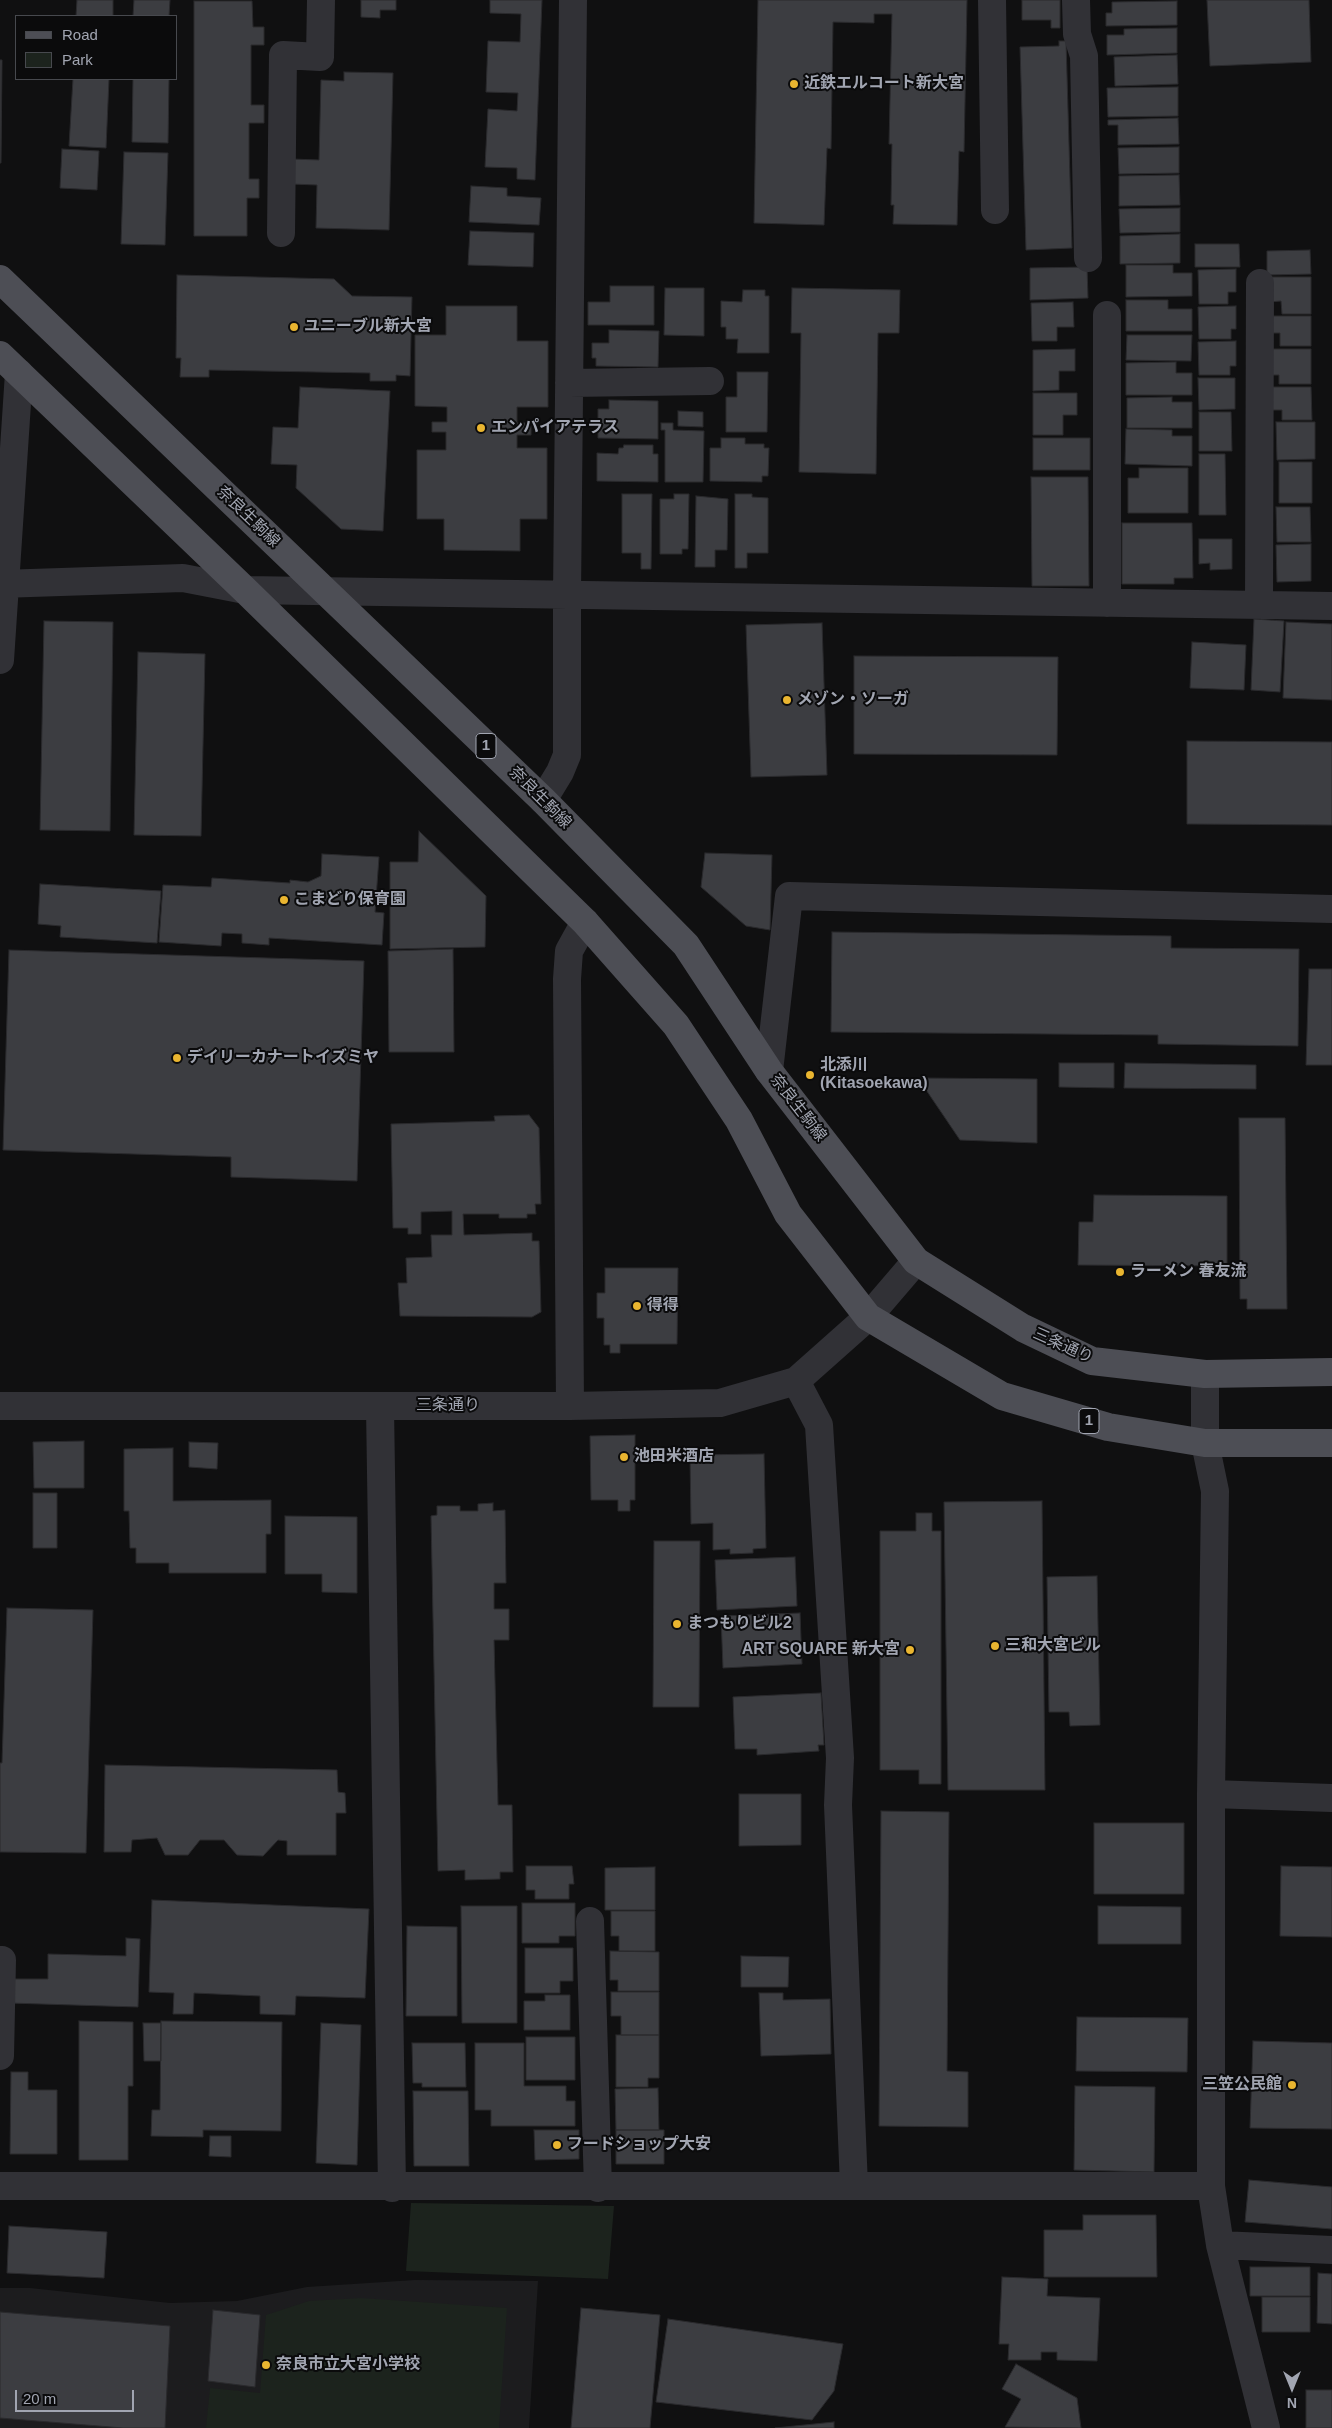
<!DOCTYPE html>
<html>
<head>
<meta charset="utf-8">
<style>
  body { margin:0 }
  #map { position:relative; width:1332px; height:2428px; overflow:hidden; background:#101011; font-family:Arial,sans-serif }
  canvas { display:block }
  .legend { position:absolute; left:15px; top:15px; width:162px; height:65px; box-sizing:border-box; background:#0b0b0c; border:1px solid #47494e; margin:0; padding:6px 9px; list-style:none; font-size:15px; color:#a1a5b1 }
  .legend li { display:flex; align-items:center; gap:10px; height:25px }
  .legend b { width:25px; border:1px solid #47494e }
  .north { position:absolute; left:1267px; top:2363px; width:50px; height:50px; -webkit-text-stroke:4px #0b0b0c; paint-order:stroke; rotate:180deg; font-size:14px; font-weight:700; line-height:20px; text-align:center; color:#a1a5b1 }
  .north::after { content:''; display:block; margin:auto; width:18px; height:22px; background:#a1a5b1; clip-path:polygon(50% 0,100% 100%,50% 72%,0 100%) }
  .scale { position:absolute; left:15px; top:2390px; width:119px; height:22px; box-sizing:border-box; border:2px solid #a1a5b1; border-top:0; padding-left:6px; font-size:15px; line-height:18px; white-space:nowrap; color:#a1a5b1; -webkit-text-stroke:4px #0b0b0c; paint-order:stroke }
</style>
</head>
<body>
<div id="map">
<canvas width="1332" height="2428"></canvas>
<ul class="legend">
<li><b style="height:6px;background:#4d4e55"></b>Road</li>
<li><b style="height:14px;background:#1c231d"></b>Park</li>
</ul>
<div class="north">N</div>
<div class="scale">20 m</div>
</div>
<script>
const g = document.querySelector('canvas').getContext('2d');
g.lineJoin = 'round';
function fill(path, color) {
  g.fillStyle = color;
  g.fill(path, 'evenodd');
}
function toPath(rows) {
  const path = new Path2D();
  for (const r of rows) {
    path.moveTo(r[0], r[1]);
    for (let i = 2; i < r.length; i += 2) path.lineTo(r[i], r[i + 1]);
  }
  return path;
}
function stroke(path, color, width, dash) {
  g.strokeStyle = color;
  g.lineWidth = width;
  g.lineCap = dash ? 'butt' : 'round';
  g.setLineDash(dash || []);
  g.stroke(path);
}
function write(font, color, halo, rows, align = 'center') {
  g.font = font + ' Arial,"Noto Sans JP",sans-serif';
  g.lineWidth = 4;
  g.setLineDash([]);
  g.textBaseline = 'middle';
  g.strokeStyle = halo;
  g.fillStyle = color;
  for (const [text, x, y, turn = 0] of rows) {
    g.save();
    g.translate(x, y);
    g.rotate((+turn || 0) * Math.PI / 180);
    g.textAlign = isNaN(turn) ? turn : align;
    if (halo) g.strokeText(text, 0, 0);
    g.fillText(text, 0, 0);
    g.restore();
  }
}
fill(toPath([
  [415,2280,538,2281,529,2428,0,2428,0,2288,30,2288,170,2303,237,2301,307,2287]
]), '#1c1c1e');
fill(toPath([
  [411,2203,614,2206,608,2279,406,2271],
  [361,2298,507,2308,499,2428,206,2428,210,2388,260,2393,266,2315,309,2301]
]), '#1c231d');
const building = toPath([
  [77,0,113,0,113,16,76,16,77,0],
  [134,0,170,0,169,16,133,16,134,0],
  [361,0,396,0,396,10,380,10,380,18,361,17,361,0],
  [490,0,542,0,535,180,517,179,517,168,485,167,488,109,517,111,518,93,486,92,488,41,520,42,521,14,490,13,490,0],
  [758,0,967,0,964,152,959,151,957,225,893,224,894,205,891,205,892,144,889,144,892,14,874,14,874,23,833,22,831,149,827,148,824,225,754,223,758,0],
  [1022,0,1060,0,1060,28,1051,28,1051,20,1022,20,1022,0],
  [1207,0,1309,0,1311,62,1210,66,1207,0],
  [194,1,252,1,253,27,264,27,264,45,251,45,251,105,264,105,264,123,249,123,249,179,259,179,259,198,247,198,247,236,194,236,194,1],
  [1177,1,1177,25,1106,26,1106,13,1112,13,1112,2,1177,1],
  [1177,28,1177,53,1107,55,1107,35,1124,35,1124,29,1177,28],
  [1059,41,1066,41,1072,248,1026,250,1020,47,1059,46,1059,41],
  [1177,55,1178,84,1115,86,1114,57,1177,55],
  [0,60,2,60,1,163,0,163,0,60],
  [344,72,393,73,389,230,316,228,317,185,291,184,292,159,319,160,321,80,344,81,344,72],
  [73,79,109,79,106,148,69,146,73,79],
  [133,79,169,79,168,143,132,142,133,79],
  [1178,87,1178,116,1108,117,1107,88,1178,87],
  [1178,118,1179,144,1118,145,1118,125,1108,125,1108,120,1178,118],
  [1179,147,1179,173,1119,174,1118,148,1179,147],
  [62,149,99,151,97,190,60,188,62,149],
  [124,152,168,153,165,245,121,244,124,152],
  [1179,175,1180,205,1119,206,1119,176,1179,175],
  [471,186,507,188,507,196,541,198,539,225,469,222,471,186],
  [1180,208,1180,232,1120,233,1119,209,1180,208],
  [470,231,534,233,533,267,468,265,470,231],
  [1180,234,1180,263,1120,264,1120,236,1180,234],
  [1195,244,1239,244,1240,267,1195,267,1195,244],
  [1310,250,1311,274,1267,275,1267,251,1310,250],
  [1126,265,1173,265,1173,273,1192,273,1192,296,1126,297,1126,265],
  [1087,267,1088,298,1030,300,1030,268,1087,267],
  [1236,269,1236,292,1228,292,1228,304,1199,304,1198,270,1236,269],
  [177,275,334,279,352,296,412,297,410,376,396,375,396,381,370,381,370,373,209,370,209,377,180,377,181,358,176,358,177,275],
  [1269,277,1311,277,1311,314,1282,314,1281,301,1269,302,1269,277],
  [610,286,654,286,654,325,588,325,588,302,610,302,610,286],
  [665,288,704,288,704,336,664,335,665,288],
  [792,288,900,290,899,333,878,333,876,474,799,472,801,333,791,333,792,288],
  [743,290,765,290,765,296,769,296,769,353,737,353,738,339,726,339,726,327,721,327,721,301,742,302,743,290],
  [1126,300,1168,300,1168,309,1192,309,1192,331,1126,331,1126,300],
  [1073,302,1074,327,1057,327,1057,341,1032,341,1031,303,1073,302],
  [446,306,517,306,517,341,548,341,548,407,517,407,517,423,531,423,531,435,517,435,517,448,547,448,547,519,520,519,520,551,444,550,444,519,417,519,417,450,446,450,446,432,432,432,432,422,447,422,447,407,415,406,415,335,446,335,446,306],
  [1236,306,1236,329,1231,329,1231,339,1199,339,1198,307,1236,306],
  [1268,316,1311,316,1311,346,1280,346,1280,333,1269,333,1268,316],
  [609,330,659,331,658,367,596,366,596,358,592,358,592,343,609,343,609,330],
  [1127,335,1192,335,1191,361,1126,360,1127,335],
  [1236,341,1236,366,1230,366,1230,375,1199,375,1198,342,1236,341],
  [1075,349,1075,371,1059,371,1059,390,1033,391,1033,350,1075,349],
  [1267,349,1311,349,1311,384,1279,384,1279,375,1268,375,1267,349],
  [1176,362,1176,373,1192,373,1192,395,1126,395,1126,363,1176,362],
  [737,372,768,372,767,432,726,432,726,397,737,397,737,372],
  [1198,378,1235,378,1235,409,1199,410,1198,378],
  [300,387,390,391,383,531,341,529,296,488,297,465,271,464,273,427,298,428,300,387],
  [1269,387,1311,387,1312,420,1282,420,1282,410,1269,410,1269,387],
  [1033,393,1077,393,1077,415,1063,415,1063,435,1033,435,1033,393],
  [1172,397,1172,402,1192,402,1192,428,1127,428,1127,398,1172,397],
  [609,400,658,401,658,439,598,438,598,409,609,409,609,400],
  [678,411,703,412,703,427,678,426,678,411],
  [1199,412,1231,412,1232,451,1199,451,1199,412],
  [1276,422,1315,422,1315,459,1277,460,1276,422],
  [661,423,673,423,673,430,704,431,703,482,665,482,665,430,661,430,661,423],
  [1126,429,1172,430,1172,436,1192,436,1192,466,1125,464,1126,429],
  [721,438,745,438,745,444,764,444,764,448,769,448,768,476,762,476,762,482,710,481,710,448,721,448,721,438],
  [1033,438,1090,438,1090,470,1033,470,1033,438],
  [624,445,653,445,653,454,658,454,658,482,597,481,597,453,618,454,619,448,623,448,624,445],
  [1199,454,1225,454,1226,515,1199,515,1199,454],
  [1279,462,1312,462,1312,503,1279,503,1279,462],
  [1139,468,1188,468,1188,513,1128,513,1128,478,1139,478,1139,468],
  [1031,477,1088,477,1089,586,1032,586,1031,477],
  [622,494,652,494,651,569,641,569,641,553,622,553,622,494],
  [674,494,689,494,688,549,682,549,682,554,660,554,660,499,674,499,674,494],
  [735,494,752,494,752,497,768,498,768,553,747,553,747,568,735,568,735,494],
  [696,496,728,499,727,550,715,550,715,567,695,567,696,496],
  [1276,507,1310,507,1311,542,1277,542,1276,507],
  [1122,523,1192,523,1193,578,1174,578,1174,584,1122,584,1122,523],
  [1199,539,1232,539,1232,569,1210,570,1210,563,1199,564,1199,539],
  [1311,544,1311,581,1277,582,1276,545,1311,544],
  [1254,619,1284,621,1280,692,1251,690,1254,619],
  [44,621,113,622,110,831,40,830,44,621],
  [1286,622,1332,624,1332,700,1283,698,1286,622],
  [822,623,827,775,751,777,746,625,822,623],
  [1192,642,1246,645,1244,690,1190,688,1192,642],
  [138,652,205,654,201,836,134,835,138,652],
  [854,656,1058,657,1057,755,854,754,854,656],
  [1187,741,1332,742,1332,825,1187,824,1187,741],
  [419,831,486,896,485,947,390,949,390,862,418,862,419,831],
  [705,853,772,855,770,930,746,926,701,887,705,853],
  [322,854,379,857,375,912,384,913,382,945,269,938,269,945,242,943,242,934,222,933,221,946,159,942,163,885,211,887,212,878,290,883,290,880,308,882,321,876,322,854],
  [40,884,161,891,157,943,60,937,61,926,38,924,40,884],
  [832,932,1171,936,1171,948,1299,949,1298,1046,1158,1044,1158,1035,831,1032,832,932],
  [453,949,454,1052,389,1052,388,951,453,949],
  [9,950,364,961,357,1181,231,1177,231,1157,3,1150,9,950],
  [1309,969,1332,969,1332,1065,1306,1065,1309,969],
  [1059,1063,1114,1063,1114,1088,1059,1087,1059,1063],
  [1125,1063,1256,1065,1256,1089,1124,1088,1125,1063],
  [918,1078,1037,1079,1037,1143,960,1140,918,1078],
  [529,1115,539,1128,541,1204,535,1204,536,1214,527,1214,527,1218,499,1218,499,1214,463,1214,464,1235,532,1233,532,1241,539,1241,541,1312,532,1317,400,1316,398,1283,407,1283,406,1258,432,1257,431,1235,452,1235,452,1211,421,1212,421,1234,408,1234,408,1228,393,1228,391,1124,495,1121,494,1116,529,1115],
  [1239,1118,1285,1118,1287,1309,1247,1309,1247,1299,1240,1299,1239,1118],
  [1094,1195,1227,1196,1227,1266,1078,1265,1079,1222,1093,1222,1094,1195],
  [605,1268,678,1268,677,1344,620,1344,620,1353,610,1353,610,1345,604,1345,604,1318,597,1318,597,1293,605,1293,605,1268],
  [635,1435,635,1500,630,1500,630,1511,618,1511,618,1500,591,1500,590,1436,635,1435],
  [84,1441,84,1488,34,1488,33,1442,84,1441],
  [189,1442,218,1443,217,1469,189,1467,189,1442],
  [173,1448,173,1501,271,1500,271,1534,266,1534,266,1573,169,1573,169,1563,136,1563,136,1548,130,1548,129,1511,124,1511,124,1449,173,1448],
  [764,1454,766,1548,753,1549,753,1553,730,1554,730,1549,713,1550,713,1523,691,1524,690,1455,764,1454],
  [33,1493,57,1493,57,1548,33,1548,33,1493],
  [1042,1501,1045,1790,948,1790,944,1502,1042,1501],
  [493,1503,493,1511,505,1510,506,1583,494,1583,494,1609,509,1609,509,1640,494,1640,498,1805,512,1805,513,1872,500,1872,500,1879,465,1880,465,1870,438,1871,431,1516,437,1515,437,1506,460,1506,460,1511,478,1511,478,1504,493,1503],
  [916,1513,932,1513,932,1531,941,1531,941,1784,919,1784,919,1770,880,1770,880,1531,916,1531,916,1513],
  [285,1516,357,1517,357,1593,322,1592,322,1574,285,1574,285,1516],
  [654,1541,700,1541,699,1707,653,1707,654,1541],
  [795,1557,797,1606,717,1610,715,1560,795,1557],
  [1097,1576,1100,1725,1070,1726,1069,1712,1049,1712,1047,1577,1097,1576],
  [7,1608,93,1610,86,1853,0,1852,0,1763,2,1763,7,1608],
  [800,1613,802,1664,723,1668,721,1616,800,1613],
  [821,1693,824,1745,818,1745,819,1751,757,1755,757,1749,735,1749,733,1697,821,1693],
  [105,1765,337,1770,338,1792,345,1793,346,1813,336,1813,336,1855,287,1855,287,1841,278,1840,263,1856,237,1855,224,1840,200,1840,188,1855,165,1855,157,1838,132,1840,131,1852,104,1852,105,1765],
  [739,1794,801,1794,801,1845,739,1846,739,1794],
  [881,1811,949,1812,947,2071,968,2072,968,2127,879,2126,881,1811],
  [1094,1823,1184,1823,1184,1894,1094,1894,1094,1823],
  [526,1866,572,1866,574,1884,569,1884,569,1899,535,1899,535,1890,526,1890,526,1866],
  [1281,1866,1332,1867,1332,1937,1280,1936,1281,1866],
  [655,1867,655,1910,605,1910,605,1868,655,1867],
  [152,1900,369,1909,365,1998,296,1996,295,2015,260,2014,260,1996,194,1993,193,2014,173,2014,174,1993,149,1992,152,1900],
  [522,1903,575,1903,575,1936,559,1936,559,1943,522,1943,522,1903],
  [461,1906,517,1906,517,2023,462,2023,461,1906],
  [1098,1906,1181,1907,1181,1944,1098,1944,1098,1906],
  [611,1911,655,1911,655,1951,619,1951,619,1936,611,1936,611,1911],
  [407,1926,457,1927,457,2016,406,2016,407,1926],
  [126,1938,140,1939,138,2007,9,2003,9,1979,48,1979,48,1954,126,1956,126,1938],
  [525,1948,573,1948,573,1981,560,1981,560,1993,525,1993,525,1948],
  [610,1951,659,1952,659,1991,618,1991,618,1980,610,1980,610,1951],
  [741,1956,789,1957,788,1987,741,1987,741,1956],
  [611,1992,659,1992,659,2035,621,2035,621,2016,611,2016,611,1992],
  [759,1993,783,1993,783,2000,830,1999,831,2054,761,2056,759,1993],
  [545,1995,570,1995,570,2030,524,2030,524,2001,545,2001,545,1995],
  [1077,2017,1188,2018,1187,2072,1076,2071,1077,2017],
  [79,2021,133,2022,133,2086,128,2086,128,2160,79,2160,79,2021],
  [161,2021,282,2022,281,2131,203,2130,203,2137,151,2136,152,2110,160,2110,161,2021],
  [143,2023,161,2023,161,2061,144,2061,143,2023],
  [321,2023,361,2025,357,2165,316,2163,321,2023],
  [616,2035,659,2035,659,2078,648,2078,648,2087,616,2087,616,2035],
  [526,2037,575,2037,575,2080,526,2080,526,2037],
  [1253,2041,1332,2043,1332,2129,1250,2128,1253,2041],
  [412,2043,465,2043,466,2087,422,2087,422,2083,413,2083,412,2043],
  [475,2043,524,2043,524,2086,566,2086,566,2101,575,2101,575,2126,491,2126,491,2110,475,2110,475,2043],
  [11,2072,28,2072,28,2090,57,2090,57,2154,10,2154,11,2072],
  [1075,2086,1155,2087,1154,2172,1074,2170,1075,2086],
  [658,2088,659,2130,616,2130,615,2089,658,2088],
  [413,2091,468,2091,469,2166,414,2166,413,2091],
  [534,2130,579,2130,579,2159,535,2160,534,2130],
  [616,2130,664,2130,664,2164,616,2164,616,2130],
  [210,2136,231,2136,231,2157,209,2156,210,2136],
  [1249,2180,1332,2187,1332,2229,1245,2222,1249,2180],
  [1083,2215,1156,2215,1157,2277,1044,2277,1044,2230,1083,2230,1083,2215],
  [9,2226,107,2232,104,2278,7,2273,9,2226],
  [1250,2267,1310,2267,1310,2296,1250,2296,1250,2267],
  [1318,2273,1332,2274,1332,2324,1317,2323,1318,2273],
  [1002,2277,1048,2279,1047,2296,1100,2298,1097,2361,1057,2360,1057,2352,1041,2352,1041,2360,1008,2360,1009,2344,999,2344,1002,2277],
  [1262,2297,1310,2297,1310,2332,1262,2332,1262,2297],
  [581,2308,660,2315,650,2428,571,2428,581,2308],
  [213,2310,260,2315,255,2387,208,2381,213,2310],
  [0,2312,170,2326,165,2428,123,2428,0,2418,0,2312],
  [668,2319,843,2344,834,2391,812,2420,656,2402,668,2319],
  [1016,2364,1077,2398,1081,2428,1005,2427,1021,2399,1002,2389,1016,2364],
  [1306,2390,1332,2390,1332,2428,1306,2428,1306,2390],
  [834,2422,834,2428,775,2428,834,2422]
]);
fill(building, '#3c3d41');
stroke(building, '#2a2a2d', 1);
stroke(toPath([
  [992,0,995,210],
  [1076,0,1077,34,1084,56,1088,258],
  [281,233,283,55,320,57,321,0],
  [1107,315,1107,603],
  [569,383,710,381],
  [0,584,183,578,245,590,1332,606],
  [1259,605,1260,283],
  [0,660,19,373],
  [543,800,560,772,567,755,567,595,573,0],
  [769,1071,789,896,1332,909],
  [1205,1374,1205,1443,1215,1491,1211,1794,1211,2186,1220,2245,1266,2428],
  [796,1381,819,1425,840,1758,838,1805,854,2186],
  [0,1406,570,1406,720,1403,796,1381,868,1317,916,1261],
  [570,1406,567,979,569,951,585,922],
  [380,1407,392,2188],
  [1211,1794,1332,1798],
  [590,1921,598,2188],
  [0,2056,2,1960],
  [0,2186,1211,2186],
  [1220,2245,1332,2250]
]), '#313136', 28);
stroke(toPath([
  [0,279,543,800,686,945,769,1071,916,1261,1023,1328,1092,1361,1205,1374,1332,1372],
  [0,355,245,590,585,922,676,1025,739,1120,788,1214,868,1317,1002,1396,1108,1427,1205,1443,1332,1443]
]), '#4d4e55', 28);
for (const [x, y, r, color] of [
  [794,84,5,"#e9b530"],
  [294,327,5,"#e9b530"],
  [481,428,5,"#e9b530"],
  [787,700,5,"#e9b530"],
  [284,900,5,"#e9b530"],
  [177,1058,5,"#e9b530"],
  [810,1075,5,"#e9b530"],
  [1120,1272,5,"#e9b530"],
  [637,1306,5,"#e9b530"],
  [624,1457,5,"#e9b530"],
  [677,1624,5,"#e9b530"],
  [995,1646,5,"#e9b530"],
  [910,1650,5,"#e9b530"],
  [1292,2085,5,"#e9b530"],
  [557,2145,5,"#e9b530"],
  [266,2365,5,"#e9b530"]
]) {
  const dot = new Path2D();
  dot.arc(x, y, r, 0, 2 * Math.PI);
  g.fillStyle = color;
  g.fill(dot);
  stroke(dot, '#0b0b0c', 2);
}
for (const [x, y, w] of [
  [486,746,20],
  [1089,1421,20]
]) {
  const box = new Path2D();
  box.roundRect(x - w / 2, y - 12.5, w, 25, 4);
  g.fillStyle = '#0b0b0c';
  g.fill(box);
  stroke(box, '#a1a5b1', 1);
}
write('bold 15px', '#a1a5b1', null, [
  ["1",486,746],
  ["1",1089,1421]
]);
write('bold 16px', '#a1a5b1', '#0b0b0c', [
  ["近鉄エルコート新大宮",804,84],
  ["ユニーブル新大宮",304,327],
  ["エンパイアテラス",491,428],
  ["メゾン・ソーガ",797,700],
  ["こまどり保育園",294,900],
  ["デイリーカナートイズミヤ",187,1058],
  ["北添川",820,1066],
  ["(Kitasoekawa)",820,1084],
  ["ラーメン 春友流",1130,1272],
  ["得得",647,1306],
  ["池田米酒店",634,1457],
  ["まつもりビル2",687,1624],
  ["三和大宮ビル",1005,1646],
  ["ART SQUARE 新大宮",900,1650,"right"],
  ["三笠公民館",1282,2085,"right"],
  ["フードショップ大安",567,2145],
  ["奈良市立大宮小学校",276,2365]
], 'left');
write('16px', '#a1a5b1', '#0b0b0c', [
  ["奈良生駒線",248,517,44],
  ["奈良生駒線",540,798,45],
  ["奈良生駒線",798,1108,52],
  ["三条通り",1063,1346,24],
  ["三条通り",448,1406]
]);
</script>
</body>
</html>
